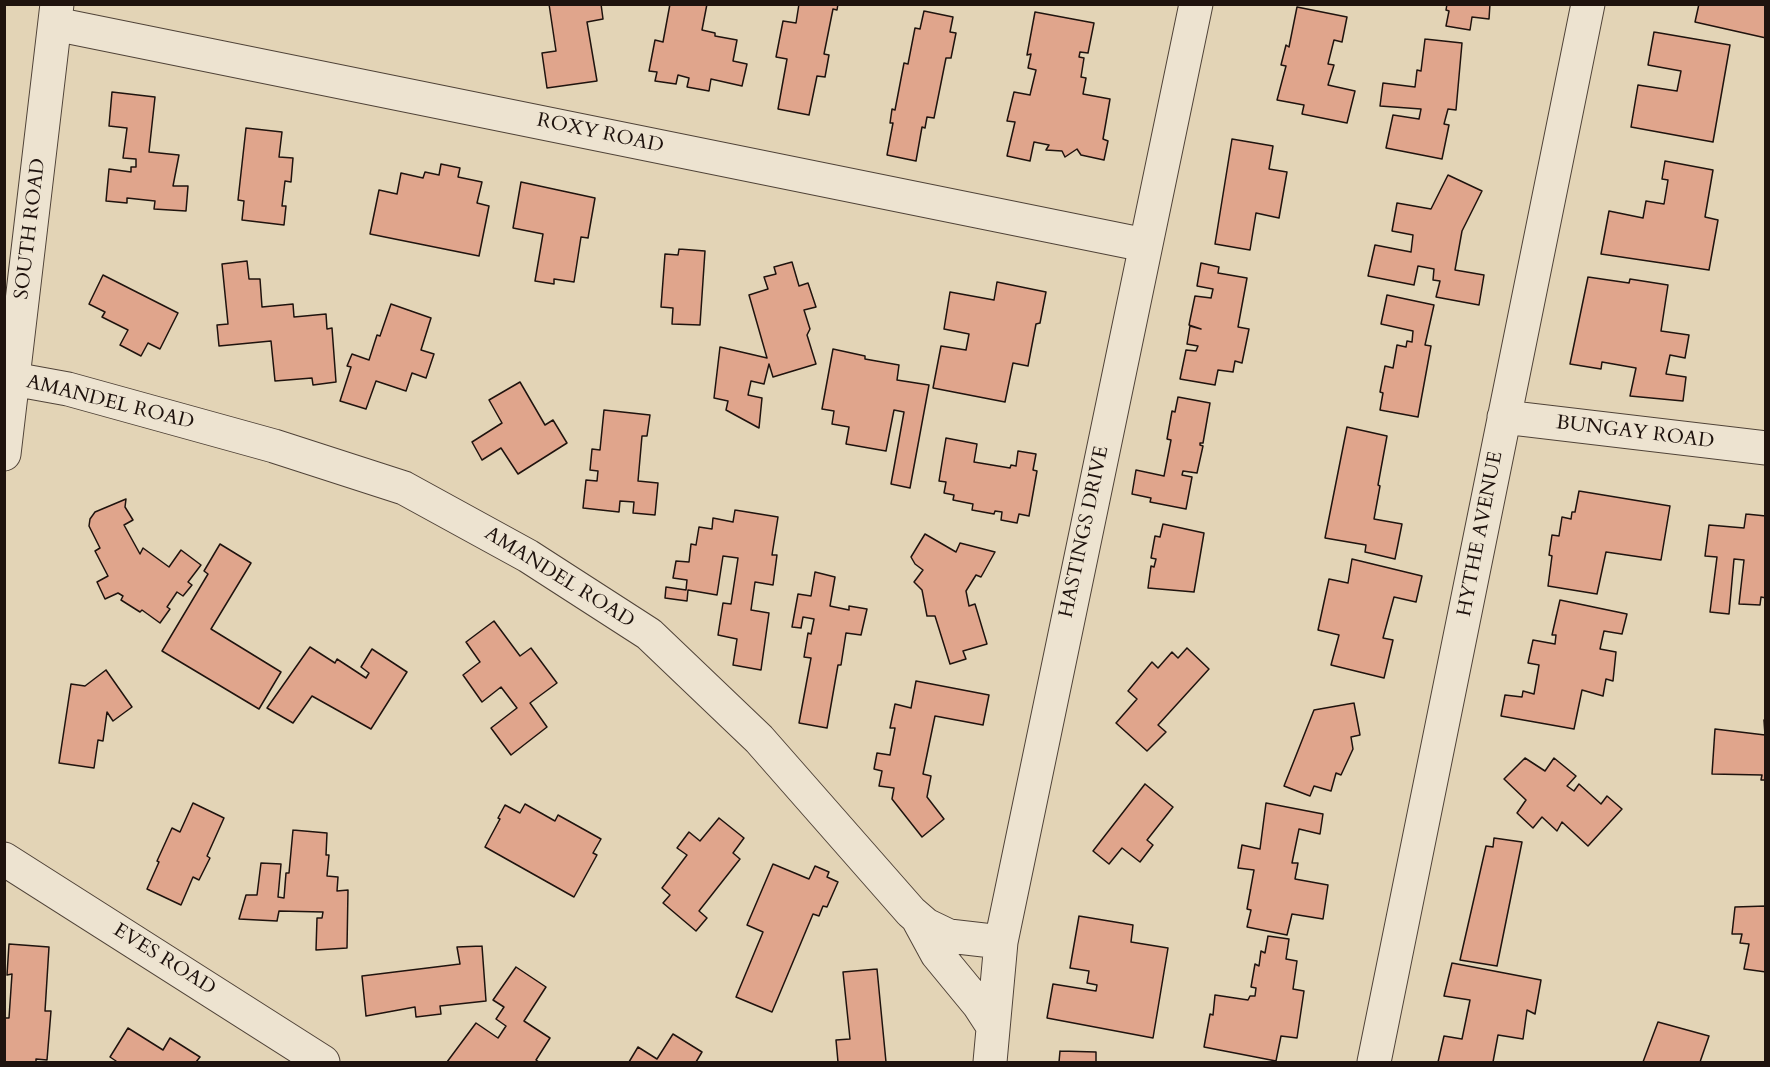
<!DOCTYPE html>
<html>
<head>
<meta charset="utf-8">
<style>
  body { margin:0 }
  #map { position:relative; width:1770px; height:1067px; overflow:hidden; background:#e3d4b6; font-family:Cardo,serif }
  canvas { display:block }
  .frame { position:absolute; inset:0; border:6px solid #1f130e; pointer-events:none }
</style>
</head>
<body>
<div id="map">
<canvas width="1770" height="1067"></canvas>
<div class="frame"></div>
</div>
<script>
const g = document.querySelector('canvas').getContext('2d');
g.lineJoin = 'round';
function fill(path, color) {
  g.fillStyle = color;
  g.fill(path, 'evenodd');
}
function toPath(rows) {
  const path = new Path2D();
  for (const r of rows) {
    path.moveTo(r[0], r[1]);
    for (let i = 2; i < r.length; i += 2) path.lineTo(r[i], r[i + 1]);
  }
  return path;
}
function stroke(path, color, width, dash) {
  g.strokeStyle = color;
  g.lineWidth = width;
  g.lineCap = dash ? 'butt' : 'round';
  g.setLineDash(dash || []);
  g.stroke(path);
}
function write(font, color, halo, rows, align = 'center') {
  g.font = font + ' Cardo,serif';
  g.lineWidth = 4.5;
  g.setLineDash([]);
  g.textBaseline = 'middle';
  g.strokeStyle = halo;
  g.fillStyle = color;
  for (const [text, x, y, turn = 0] of rows) {
    g.save();
    g.translate(x, y);
    g.rotate((+turn || 0) * Math.PI / 180);
    g.textAlign = isNaN(turn) ? turn : align;
    if (halo) g.strokeText(text, 0, 0);
    g.fillText(text, 0, 0);
    g.restore();
  }
}
const building = toPath([
  [549,4,601,4,603,19,587,22,597,81,547,88,542,53,556,51,549,4],
  [670,4,707,4,702,30,715,33,715,36,737,40,733,61,747,64,742,86,711,79,709,91,687,87,689,78,678,75,676,84,655,81,657,72,649,71,655,40,663,42,670,4],
  [799,4,838,4,837,10,833,9,824,54,829,55,825,77,817,76,809,115,778,109,787,59,776,57,783,21,796,23,799,4],
  [1447,4,1490,4,1489,19,1472,17,1470,30,1446,26,1449,11,1446,10,1447,4],
  [1699,4,1766,4,1766,38,1695,22,1699,4],
  [1297,7,1347,17,1342,42,1334,40,1328,64,1334,65,1328,85,1355,91,1347,123,1302,114,1304,105,1277,100,1286,66,1281,65,1286,45,1289,47,1297,7],
  [924,11,953,17,950,32,956,33,951,58,946,58,934,118,927,117,925,128,922,127,916,161,887,155,893,123,890,123,892,109,895,110,904,63,908,64,915,28,920,29,924,11],
  [1035,12,1094,23,1088,53,1080,52,1079,57,1084,58,1081,77,1086,78,1083,94,1110,99,1103,139,1108,141,1104,160,1081,155,1077,149,1065,157,1062,151,1046,150,1049,145,1034,142,1030,161,1007,156,1015,122,1007,121,1014,92,1030,95,1036,70,1028,68,1031,54,1027,55,1035,12],
  [1654,32,1730,45,1713,142,1631,127,1638,85,1677,91,1681,71,1648,65,1654,32],
  [1425,39,1462,43,1456,110,1448,109,1444,124,1449,125,1442,159,1386,148,1393,115,1419,119,1421,109,1380,106,1383,83,1415,87,1417,70,1421,71,1425,39],
  [112,92,155,97,149,152,179,155,173,186,188,186,186,211,154,209,155,201,127,198,127,203,106,201,109,169,131,172,131,167,136,167,136,159,123,158,127,128,109,126,112,92],
  [246,128,282,132,279,157,293,158,291,182,285,181,282,206,286,206,284,225,242,220,244,201,238,200,246,128],
  [1232,139,1273,146,1269,169,1287,172,1279,218,1256,213,1250,250,1215,244,1232,139],
  [1665,161,1713,170,1705,217,1718,220,1709,270,1601,254,1609,211,1643,218,1646,201,1664,204,1668,180,1662,179,1665,161],
  [441,164,460,168,458,177,482,182,477,203,489,206,479,256,370,234,379,190,397,194,401,173,423,178,425,172,439,175,441,164],
  [1448,175,1482,191,1462,231,1455,270,1484,275,1479,305,1436,297,1440,281,1433,280,1434,269,1418,266,1414,285,1368,276,1375,245,1411,252,1413,235,1392,231,1397,203,1431,209,1448,175],
  [521,182,595,198,588,238,581,237,574,282,554,279,554,284,535,281,543,234,513,228,521,182],
  [679,249,705,251,700,325,672,324,673,308,661,307,665,254,678,255,679,249],
  [247,261,249,279,260,279,262,307,293,304,294,317,326,314,327,329,332,328,336,382,313,385,312,378,275,381,271,341,219,346,217,325,228,324,222,264,247,261],
  [792,262,799,286,808,283,816,307,804,310,810,329,807,335,816,364,773,377,769,364,764,384,751,381,748,395,762,398,759,428,726,410,728,401,714,398,720,347,767,358,749,295,768,289,764,277,776,274,774,267,792,262],
  [1201,263,1219,267,1218,273,1247,278,1238,327,1249,329,1242,363,1235,361,1233,372,1218,370,1215,385,1180,379,1186,350,1196,351,1198,346,1187,344,1190,326,1201,329,1189,325,1195,296,1211,298,1213,289,1197,286,1201,263],
  [103,275,178,313,160,349,148,343,141,356,120,345,128,330,102,317,105,312,89,304,103,275],
  [1588,277,1629,283,1630,279,1668,285,1661,331,1689,335,1685,358,1670,355,1666,374,1686,377,1683,401,1630,396,1636,368,1602,362,1601,369,1570,364,1588,277],
  [997,282,1046,292,1040,323,1036,324,1028,366,1013,363,1005,402,933,388,941,346,966,350,969,334,944,329,950,292,994,300,997,282],
  [1387,295,1434,305,1425,345,1431,346,1418,417,1380,410,1383,393,1380,392,1385,366,1393,368,1397,345,1406,347,1407,341,1412,342,1413,331,1381,324,1387,295],
  [391,304,431,318,421,350,434,354,426,378,412,373,406,391,376,381,366,409,340,401,351,367,347,366,352,354,369,360,377,335,380,336,391,304],
  [833,349,865,356,865,359,899,365,897,380,929,385,910,488,891,484,904,412,894,410,886,451,846,444,849,427,832,424,834,411,822,409,833,349],
  [520,382,545,425,553,420,567,443,518,474,501,448,482,460,472,442,502,423,489,400,520,382],
  [1178,397,1210,403,1203,443,1200,443,1200,445,1203,446,1197,473,1183,471,1182,475,1192,477,1186,509,1150,502,1151,498,1132,494,1136,470,1164,476,1171,440,1167,439,1172,411,1175,412,1178,397],
  [604,410,650,415,647,436,642,436,638,481,658,483,655,515,633,513,634,502,620,501,619,512,583,508,586,480,597,481,598,471,590,470,592,449,600,450,604,410],
  [1347,427,1387,436,1378,485,1380,486,1374,519,1402,524,1395,559,1365,552,1366,545,1325,538,1347,427],
  [946,438,977,444,974,462,1010,468,1011,465,1016,466,1018,451,1036,454,1033,470,1037,471,1029,516,1019,514,1017,523,1001,520,1002,512,995,511,994,514,972,510,973,504,953,500,954,495,944,493,946,482,939,481,946,438],
  [1579,491,1670,506,1661,560,1606,552,1597,594,1548,586,1552,556,1549,555,1552,535,1559,536,1562,517,1571,519,1572,512,1575,512,1579,491],
  [126,499,125,507,133,520,124,525,140,554,143,548,169,567,181,550,201,565,188,582,192,585,183,596,177,592,167,607,170,609,160,623,142,610,140,612,121,600,123,596,118,593,105,599,97,582,108,576,95,551,100,548,89,526,90,519,95,512,126,499],
  [735,510,778,517,772,555,777,555,773,585,755,582,751,610,769,613,761,670,733,665,737,639,718,635,723,603,731,604,738,558,723,556,717,595,688,590,687,601,665,598,666,587,686,590,687,580,673,578,676,561,689,562,691,544,696,545,699,527,712,529,713,518,733,522,735,510],
  [1746,514,1766,516,1766,598,1761,597,1760,605,1739,604,1744,560,1734,559,1729,614,1710,612,1717,557,1705,556,1709,525,1744,528,1746,514],
  [1163,524,1204,533,1194,592,1148,588,1151,566,1154,567,1156,559,1151,558,1155,536,1160,537,1163,524],
  [925,534,956,552,960,543,995,552,981,577,976,575,966,591,969,606,975,604,987,644,963,651,966,659,950,664,935,616,927,616,922,590,914,582,923,570,915,564,911,557,925,534],
  [220,544,251,563,211,629,281,672,259,709,162,651,208,574,204,571,220,544],
  [1352,559,1422,576,1416,602,1394,597,1383,638,1393,640,1384,678,1331,665,1339,635,1318,630,1329,579,1348,583,1352,559],
  [815,572,835,577,830,606,849,610,849,606,867,609,861,635,846,633,841,665,838,665,827,728,799,723,811,658,804,657,808,633,811,634,814,619,803,617,801,628,792,627,798,594,811,596,815,572],
  [1560,600,1627,614,1622,634,1604,631,1600,649,1616,652,1613,681,1606,679,1603,696,1582,690,1574,729,1501,716,1505,695,1522,697,1523,691,1534,694,1539,665,1528,663,1533,640,1555,644,1556,635,1552,635,1560,600],
  [494,621,520,656,531,648,557,683,530,703,547,727,511,755,491,728,517,708,501,687,482,702,463,675,480,662,466,642,494,621],
  [310,647,335,663,337,659,366,678,369,673,361,667,372,649,407,672,371,729,312,696,293,723,267,708,310,647],
  [1187,648,1209,669,1158,725,1166,732,1147,751,1116,723,1137,699,1128,691,1152,662,1158,668,1172,652,1178,658,1187,648],
  [106,670,132,707,113,721,107,712,103,741,98,740,94,768,59,763,71,684,85,686,106,670],
  [916,681,989,695,983,725,935,716,923,774,931,776,927,797,944,819,922,837,892,799,894,788,879,786,882,771,874,769,877,753,890,755,895,728,890,728,895,704,911,708,916,681],
  [1354,703,1360,735,1351,737,1353,749,1341,775,1336,773,1331,791,1314,786,1310,796,1284,786,1314,710,1354,703],
  [1764,720,1766,720,1766,780,1761,780,1762,775,1712,774,1715,729,1765,735,1764,720],
  [1525,758,1545,771,1554,758,1576,776,1567,786,1574,791,1579,784,1601,804,1607,796,1622,809,1588,846,1562,822,1557,831,1542,817,1533,828,1517,813,1526,800,1504,779,1525,758],
  [1145,784,1173,807,1147,840,1153,845,1140,862,1122,848,1109,864,1093,851,1145,784],
  [193,803,224,818,207,856,210,858,199,880,193,877,181,905,147,889,159,862,157,861,172,828,180,832,193,803],
  [1266,803,1323,814,1320,834,1299,829,1292,863,1298,863,1295,879,1328,885,1323,919,1292,914,1287,935,1247,927,1251,910,1247,909,1254,870,1238,868,1242,845,1260,849,1266,803],
  [525,804,555,821,558,815,601,839,593,853,597,855,574,897,485,847,500,819,498,818,505,805,520,813,525,804],
  [719,818,744,838,733,853,740,859,699,911,707,918,696,931,663,903,670,895,662,888,687,855,677,848,689,832,700,841,719,818],
  [293,830,327,833,326,855,329,855,327,876,338,877,337,891,348,890,347,948,316,950,317,918,322,918,323,912,279,911,277,921,239,919,246,895,257,895,261,863,281,864,278,897,284,898,286,873,289,873,293,830],
  [1494,838,1522,842,1497,966,1460,960,1486,846,1493,847,1494,838],
  [773,864,809,879,815,866,829,872,827,877,838,882,827,907,823,906,819,916,813,914,772,1012,736,997,763,932,747,925,773,864],
  [1766,906,1766,972,1744,969,1749,944,1740,943,1742,934,1732,934,1735,907,1766,906],
  [1079,916,1133,925,1131,942,1168,948,1153,1038,1047,1018,1053,984,1096,991,1097,985,1087,983,1089,971,1070,968,1079,916],
  [1268,936,1289,939,1286,959,1297,961,1293,989,1304,991,1297,1038,1281,1036,1276,1061,1204,1047,1210,1014,1213,1015,1215,995,1248,1000,1250,996,1255,996,1256,988,1251,987,1255,964,1259,966,1261,951,1265,953,1268,936],
  [9,944,49,947,45,1011,51,1011,47,1060,36,1059,36,1062,4,1062,4,1018,9,1018,12,974,7,975,9,944],
  [482,946,486,1001,440,1006,441,1014,416,1017,415,1007,366,1016,362,976,460,964,457,947,482,946],
  [1452,963,1541,980,1535,1014,1527,1010,1523,1039,1498,1035,1493,1062,1438,1062,1444,1036,1462,1039,1470,1000,1444,996,1452,963],
  [516,967,546,987,524,1021,550,1038,536,1060,539,1062,447,1062,476,1023,498,1038,506,1026,496,1019,504,1007,493,1000,516,967],
  [877,969,886,1062,838,1062,836,1040,850,1039,843,972,877,969],
  [1658,1022,1709,1036,1700,1062,1643,1062,1658,1022],
  [128,1028,163,1050,170,1038,200,1057,196,1062,115,1062,116,1061,110,1057,128,1028],
  [673,1034,702,1052,696,1062,629,1062,638,1047,657,1059,673,1034],
  [1060,1051,1096,1052,1096,1062,1059,1062,1060,1051]
]);
fill(building, '#e0a58c');
stroke(building, '#1f130e', 1.5);
const minor = toPath([
  [55,24,1145,245],
  [13,379,68,389,274,446,404,488,528,556,649,634,759,739,911,912,926,925,949,936,1001,942],
  [1504,417,1766,448],
  [4,454,57,4],
  [4,859,323,1062],
  [918,919,937,954,979,1005,992,1025],
  [990,1062,1001,942,1196,4],
  [1374,1062,1588,4]
]);
stroke(minor, '#504338', 35);
stroke(minor, '#ede3d0', 33);
write('20px', '#1f130e', '#ede3d0', [
  ["ROXY ROAD",600,134,12],
  ["SOUTH ROAD",31,229,-83],
  ["AMANDEL ROAD",110,403,14],
  ["BUNGAY ROAD",1635,433,7],
  ["HASTINGS DRIVE",1085,532,-78],
  ["HYTHE AVENUE",1481,534,-79],
  ["AMANDEL ROAD",559,578,32],
  ["EVES ROAD",164,960,32]
]);
</script>
</body>
</html>
